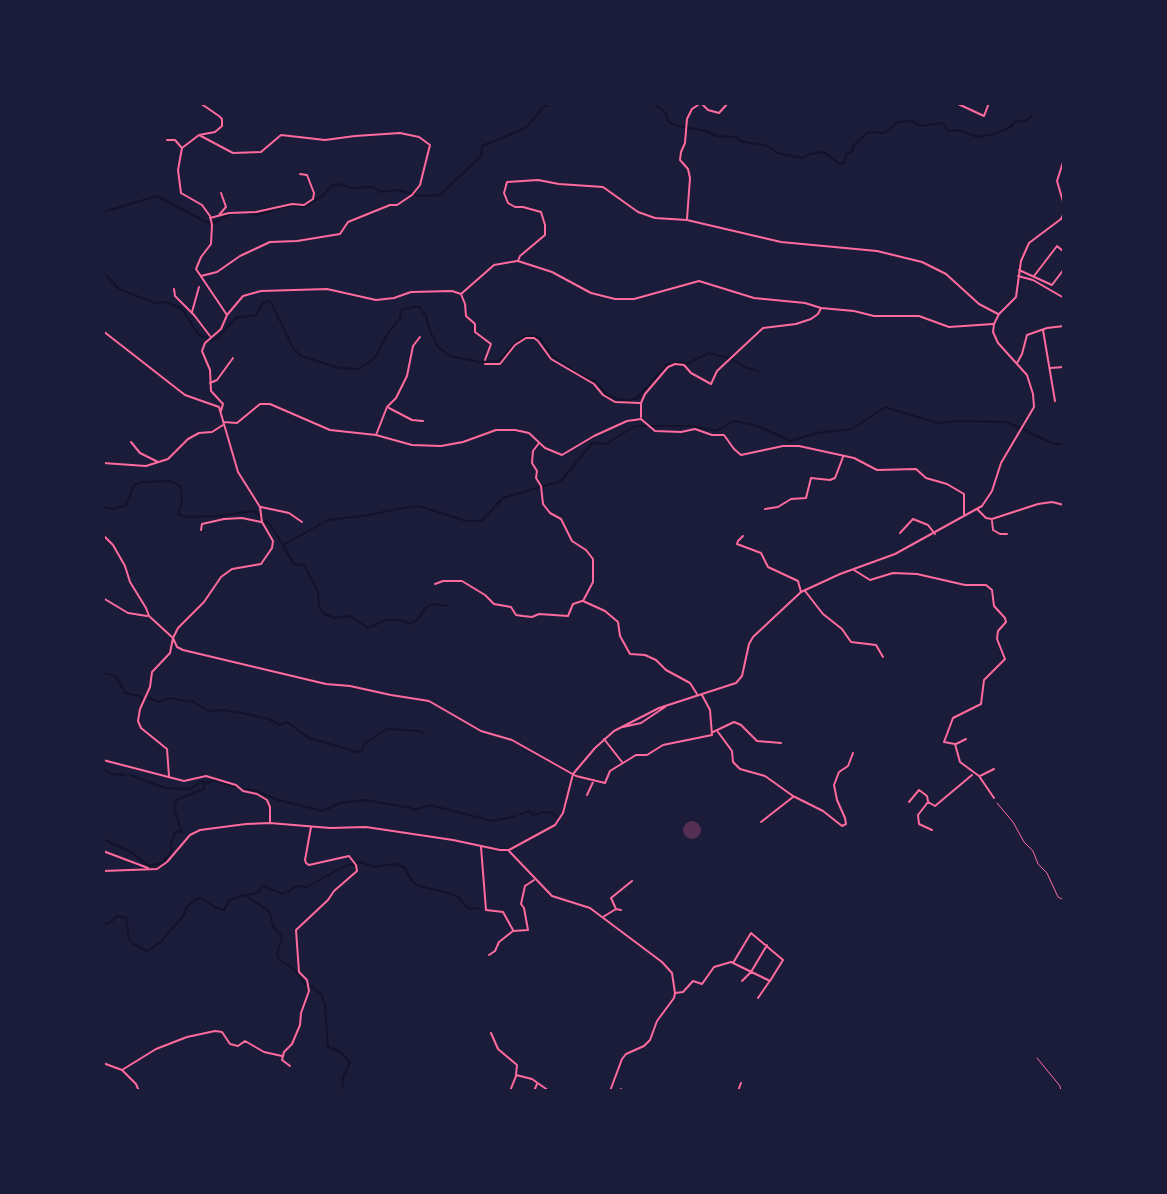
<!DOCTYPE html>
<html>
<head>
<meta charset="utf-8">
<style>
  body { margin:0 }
  #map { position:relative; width:1167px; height:1194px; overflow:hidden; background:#1b1b3a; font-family:"Archivo Narrow",sans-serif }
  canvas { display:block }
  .frame { position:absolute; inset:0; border:105px solid #1b1b3a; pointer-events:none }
</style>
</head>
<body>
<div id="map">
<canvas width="1167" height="1194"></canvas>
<div class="frame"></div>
</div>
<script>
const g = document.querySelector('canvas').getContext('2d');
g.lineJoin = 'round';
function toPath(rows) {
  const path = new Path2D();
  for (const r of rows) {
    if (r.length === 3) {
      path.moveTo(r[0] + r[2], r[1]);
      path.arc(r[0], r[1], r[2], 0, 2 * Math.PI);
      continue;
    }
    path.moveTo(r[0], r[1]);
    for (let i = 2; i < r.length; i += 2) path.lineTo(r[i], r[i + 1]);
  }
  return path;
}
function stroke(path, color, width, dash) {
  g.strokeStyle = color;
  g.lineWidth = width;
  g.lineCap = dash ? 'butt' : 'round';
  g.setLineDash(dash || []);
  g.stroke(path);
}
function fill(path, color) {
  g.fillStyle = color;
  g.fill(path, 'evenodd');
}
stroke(toPath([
  [583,103,592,103],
  [652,103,664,111,669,122,675,125,706,131,716,136,737,137,740,141,768,146,777,153,802,158,809,154,824,152,839,164,845,162,846,154,852,152,853,146,868,132,885,133,898,122,911,121,921,126,942,123,948,131,957,130,978,137,995,134,1009,128,1015,122,1027,120,1032,116],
  [103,212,157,196,206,222,214,223,229,214,236,214],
  [249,213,255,215,291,205,303,207,323,196,331,186,338,184,351,188,373,187,381,192,399,190,419,196,440,195,481,156,482,146,521,130,528,126,543,107,551,103],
  [103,272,119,289,155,303,167,302,182,309,198,334,211,340,217,338,236,318,256,315,263,303,268,301,272,304,293,348,301,356,339,368,358,369,371,361,377,355,386,336,400,318,401,310,418,306,426,316,430,331,438,347,450,356,479,362,499,361,513,345,524,337,533,336,540,338,552,356,577,373,594,381,607,395,617,399,626,401,637,398,667,365,680,362,686,364,709,353,732,359,744,367,758,371],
  [103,507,112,509,126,505,134,485,141,482,171,481,181,487,182,501,178,514,186,517,218,516,254,511,271,526,283,545,328,520,369,515,398,509,419,506,466,521,481,521,503,498,561,481,592,443,606,444,635,426,694,426,716,431,734,421,758,426,790,441,817,433,852,429,885,407,937,423,959,421,1007,422,1054,444,1064,444],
  [284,547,294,564,303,565,306,569,318,591,319,607,323,613,335,618,350,616,368,628,386,620,400,620,410,624,417,620,425,608,432,604,447,606],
  [103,673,116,676,125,693,140,696,142,700],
  [149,698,159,702,169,698,194,702,208,711,224,710,247,714,269,719,280,725,287,722,309,738,357,752,362,750,364,744,387,729,419,731,424,733],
  [103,769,112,774,125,775],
  [130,775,165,788,189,789,203,781,209,783,214,780,235,787],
  [245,789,257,791,278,800,323,811,340,803,365,800,411,808,414,810,430,805,492,821,516,816],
  [521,814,529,811,533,815,543,812,553,813,556,817],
  [103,839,131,852,148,866,162,863,172,851,170,845,176,831,182,832,174,809,176,800,204,789,203,781],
  [247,895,257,893,263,886,283,894,297,886,307,887,343,867,360,862,374,867,394,864,404,867,412,881,419,886,448,893,458,897,469,909,480,908],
  [103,924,111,922,117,916,126,918,129,939,133,944,147,951,161,942,183,916,187,907,196,899,202,898,214,907,224,910,229,900,245,895,269,911,273,926,282,937,277,955,279,960,293,968,305,984],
  [311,986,321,994,325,1004,328,1047,339,1051,350,1062,343,1078,342,1091]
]), '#12122b', 2);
fill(toPath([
  [692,830,9]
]), '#542f53');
stroke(toPath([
  [997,803,1013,822,1024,842,1033,851,1038,864,1047,873,1058,897,1064,900],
  [1037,1058,1060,1086,1061,1091]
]), '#ff6b9d', 1);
stroke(toPath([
  [200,103,219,116,222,119,222,126,215,132,199,135,182,148,178,170,181,193,202,205,210,216,212,225,211,244,201,257,196,269,227,315,221,329,205,343,202,351,210,370,211,391,223,404,221,411],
  [956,103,984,116,989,103],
  [702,104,708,110,719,113,728,103],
  [199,135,233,153,261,152,281,135,325,140,355,136,400,133,419,137,430,145,420,185,412,195,397,205,390,205,348,222,340,234,297,241,270,242,240,256,217,272,201,276],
  [167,140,175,140,181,147],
  [219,215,226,207,221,193],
  [210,218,229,213,256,212,292,204,304,205,313,199,314,193,307,175,300,174],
  [687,219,690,178,688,169,680,160,681,152,685,143,687,119,692,109,701,103],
  [1019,270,1052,285,1064,269],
  [1018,276,1033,280,1064,298],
  [1034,276,1057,246,1064,252],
  [174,289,175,296,194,315,210,336],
  [461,294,465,304,466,316,475,324,475,332,491,344,485,360],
  [821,308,805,303,754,298,699,281,634,299,615,299,591,293,552,272,518,261,520,256,545,235,545,225,541,212,523,207,515,207,508,203,504,193,507,182,538,180,559,184,603,187,638,212,655,218,687,220,781,242,877,251,922,262,946,274,979,304,998,314],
  [192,312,199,287],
  [227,315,243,296,261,291,327,289,376,300,394,298,411,292,452,291,461,294,494,265,517,261],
  [1043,330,1055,401],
  [103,331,185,395,219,407,238,472,260,507,262,522,273,541,272,548,261,564,232,569,221,577,204,602,178,628,173,638,170,653,152,672,150,687,140,709,138,721,141,728,167,749,169,776],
  [1017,363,1022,354,1027,335,1047,328,1064,326],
  [485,364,500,364,515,345,526,338,534,338,538,341,551,359,594,384,603,395,615,402,640,403],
  [1050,368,1064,367],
  [210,383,217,380,233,358],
  [389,408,412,420,423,421],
  [641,417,641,403,645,394,668,367,675,364,684,365,691,373,711,384,717,371,763,328,796,324,811,319,818,314,821,308,854,311,874,316,919,316,949,327,993,324],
  [223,422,237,423,260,404,270,404,330,430,376,435,412,445,441,446,463,442,496,430,515,430,529,433,545,448,562,455,594,436,627,421,641,419,655,431,681,432,695,429,712,435,724,435,734,449,741,455,783,446,799,446,854,458,877,470,916,469,926,478,947,484,964,494,964,515],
  [376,435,387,407,396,398,407,376,413,346,420,337],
  [131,442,140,453,158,462],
  [539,443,533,451,532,463,537,471,536,478,541,486,543,504,550,513,561,519,572,541,586,550,593,559,593,582,583,601,605,611,618,622,620,636,630,654,645,655,656,660,666,670,690,683,697,694],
  [103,463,146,466,168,459,188,439,199,433,212,432,223,425],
  [261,507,289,513,302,522],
  [765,509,778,507,791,499,806,498,811,478,830,480,835,478,843,457],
  [977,509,986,518,992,519,1038,504,1052,502,1064,505],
  [992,521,993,530,1000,534,1007,534],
  [201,530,202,524,224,519,242,518,261,522],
  [900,533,913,519,928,525,935,534],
  [103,535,113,545,125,566,130,582,146,608,149,616,173,638,177,647,183,650,326,684,350,686,391,695,429,701,481,731,512,740,576,776,605,783,610,771,636,755,647,755,663,745,712,735,710,710,702,695],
  [743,536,738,541,737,544,761,553,768,567,798,581,801,592],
  [854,570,870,580,893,573,917,574,965,585,986,585,992,590,994,606,1005,618,1006,622,998,631,997,639,1005,659,984,680,981,704,953,718,944,742,955,744,960,762,979,776,994,798],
  [435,584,443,581,462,581,485,595,494,604,511,607,516,615,523,616,532,617,539,614,568,616,573,604,582,601],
  [805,591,823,614,842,629,851,642,876,645,883,657],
  [103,598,128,613,147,616],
  [713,732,734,722,741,725,757,741,781,743],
  [718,732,732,751,733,762,740,769,765,776,793,796,823,811,842,826,846,824,845,818,837,800,834,785,839,772,848,766,853,753],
  [604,739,622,762],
  [956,744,966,739],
  [103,760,184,781,206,776,236,785,243,791,257,794,267,800,270,807,270,823],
  [980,776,994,769],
  [587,795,594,780],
  [909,802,919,790,927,796,928,801],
  [761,822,793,797],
  [932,830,919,824,918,815,928,802,935,806,972,775],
  [481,847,486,910,503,912,513,930],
  [616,909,611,898,632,881],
  [603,917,616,909,621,910],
  [489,955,495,951,499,942,513,931,528,930,524,908,521,904,525,886,534,880],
  [742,981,751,972,767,945],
  [675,993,683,992,693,981,702,984,714,967,731,962,770,981,783,960,751,933,733,963],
  [758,998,769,982],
  [491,1033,498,1049,517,1065,516,1075,532,1079,549,1091],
  [103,1063,122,1070,136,1084,139,1091],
  [290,1066,282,1060,284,1052,292,1044,300,1025,301,1013,309,991,307,980,299,972,296,930,328,900,334,891,357,871,356,865,349,856,309,865,306,863,305,860,311,827],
  [122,1070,156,1049,187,1037,215,1031,222,1032,230,1044,238,1046,245,1041,264,1052,282,1056],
  [510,1091,516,1076],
  [534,1091,537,1084],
  [621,1091,621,1089],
  [738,1091,741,1083]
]), '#ff6b9d', 2);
stroke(toPath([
  [103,851,148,868],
  [509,851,552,896,590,908,662,962,672,973,675,993,674,998,657,1021,650,1040,644,1046,626,1054,622,1059,610,1091]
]), '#ff6b9d', 2);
stroke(toPath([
  [1064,159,1057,181,1064,205],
  [623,727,641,723,665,707],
  [103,871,157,869,167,862,190,835,200,830,246,824,270,823,330,828,366,827,453,840,500,850,509,850,555,825,563,813,573,774,595,748,614,731,659,708,736,683,742,676,749,644,753,637,801,592,840,574,895,554,982,506,992,491,1001,463,1034,407,1033,394,1027,375,998,343,993,332,994,324,999,314,1016,297,1021,261,1029,243,1061,219,1064,213]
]), '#ff6b9d', 2);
</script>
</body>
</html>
